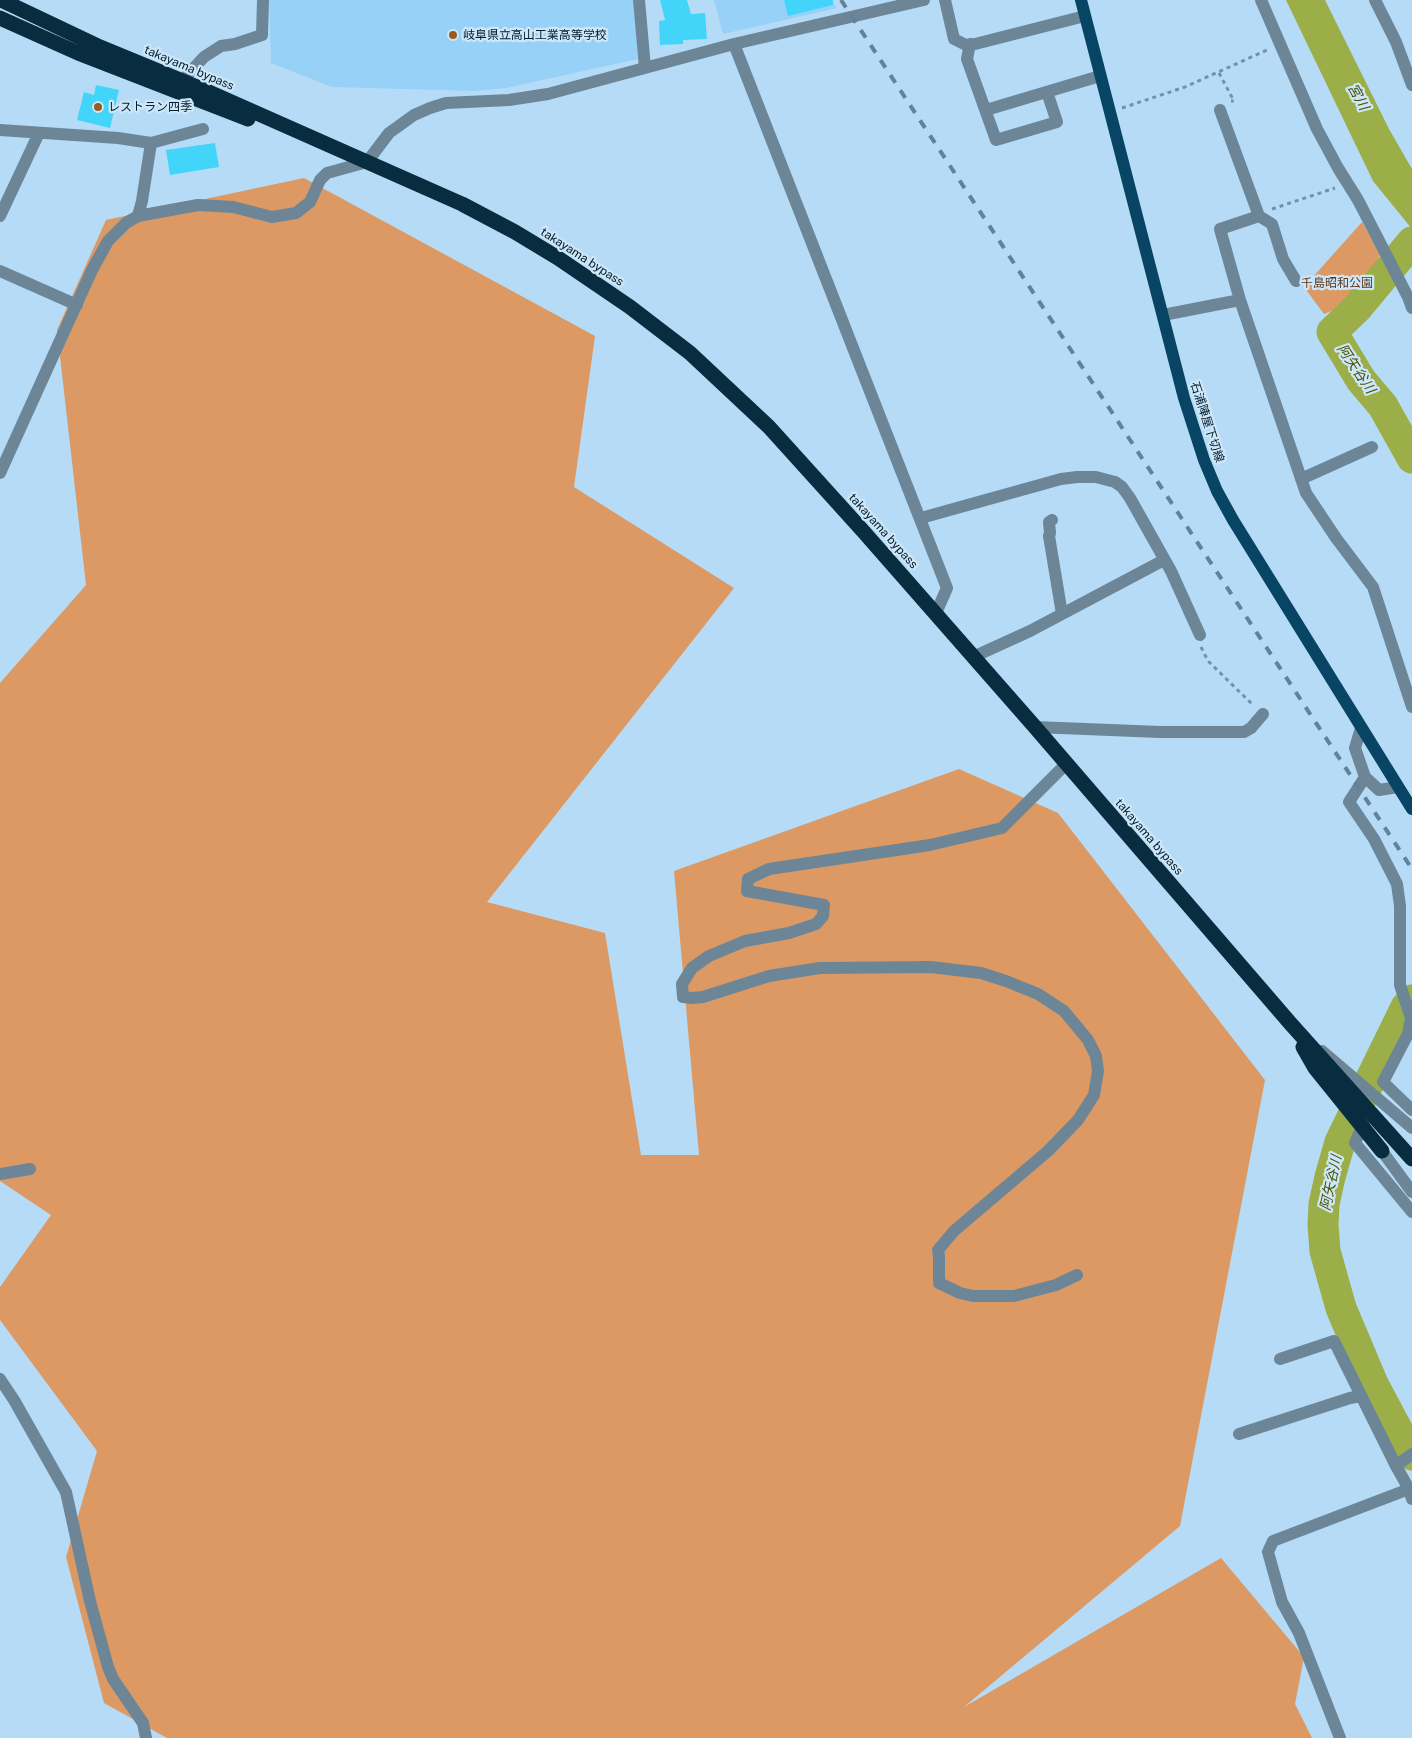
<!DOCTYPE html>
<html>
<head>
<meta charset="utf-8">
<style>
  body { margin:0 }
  canvas { display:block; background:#b5dbf6 }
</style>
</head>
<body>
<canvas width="1412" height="1738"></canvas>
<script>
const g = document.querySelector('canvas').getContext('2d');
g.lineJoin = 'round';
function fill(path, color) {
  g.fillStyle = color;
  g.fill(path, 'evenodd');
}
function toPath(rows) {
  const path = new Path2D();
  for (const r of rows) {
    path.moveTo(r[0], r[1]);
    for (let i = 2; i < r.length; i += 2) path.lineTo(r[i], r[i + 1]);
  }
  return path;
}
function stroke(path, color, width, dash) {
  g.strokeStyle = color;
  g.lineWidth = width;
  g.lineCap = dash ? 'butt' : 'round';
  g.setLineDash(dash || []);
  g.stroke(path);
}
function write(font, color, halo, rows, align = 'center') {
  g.font = font + ' "Public Sans","Noto Sans JP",sans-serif';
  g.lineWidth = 4.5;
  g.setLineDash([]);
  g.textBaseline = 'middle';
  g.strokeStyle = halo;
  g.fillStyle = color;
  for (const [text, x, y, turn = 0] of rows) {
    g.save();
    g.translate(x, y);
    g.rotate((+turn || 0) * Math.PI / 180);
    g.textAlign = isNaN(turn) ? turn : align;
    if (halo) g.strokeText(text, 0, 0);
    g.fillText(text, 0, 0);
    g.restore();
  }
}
fill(toPath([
  [269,0,633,0,635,11,638,59,506,88,474,91,332,87,271,63],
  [714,0,831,0,837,8,723,34]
]), '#97d1f8');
fill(toPath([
  [304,178,595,336,574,487,734,588,487,902,605,933,641,1155,699,1155,674,871,959,769,1058,813,1265,1080,1180,1526,964,1707,1221,1558,1304,1657,1295,1704,1312,1738,167,1738,104,1703,66,1557,97,1451,0,1320,0,1287,51,1215,0,1181,0,683,86,585,57,330,106,220],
  [1362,222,1380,255,1350,303,1324,314,1304,287]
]), '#dd9963');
fill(toPath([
  [1286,0,1325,0,1389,129,1412,169,1412,229,1373,181]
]), '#9cae47');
stroke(toPath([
  [1412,242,1357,308,1332,332,1361,380,1383,406,1412,458],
  [1412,1000,1406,1007,1340,1142,1330,1177,1324,1204,1323,1225,1325,1251,1341,1308,1373,1384,1406,1446,1412,1455]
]), '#9cae47', 31);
fill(toPath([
  [660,0,687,0,691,14,705,13,707,39,683,40,683,44,660,45,659,21,665,20],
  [784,0,833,0,833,5,788,16],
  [96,85,119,90,110,128,77,120,84,92,94,95],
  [215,143,219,167,170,175,166,150]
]), '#42d5f9');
stroke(toPath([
  [1219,73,1234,101,1231,101],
  [1122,108,1185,87,1267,50],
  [1272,209,1335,188],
  [1201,647,1208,661,1253,705]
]), '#7192a9', 3, [4, 4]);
stroke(toPath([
  [639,0,645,68],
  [945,0,954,39,966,45,975,44,1085,16],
  [1261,0,1317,129,1338,168,1358,200,1408,297,1412,308],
  [1375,0,1396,42,1412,85],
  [734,44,947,588,936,613],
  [970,44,967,59,996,140,1057,122,1047,92],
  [182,81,204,57,221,46,235,44,262,35,263,0],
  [986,110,1100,76],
  [1220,110,1259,216,1220,229,1240,300,1306,493,1336,538,1373,587,1412,707],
  [0,130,118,138,151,143,203,129],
  [0,216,39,133],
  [138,216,142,201,151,143],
  [1259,216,1272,224,1283,259,1296,281],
  [0,271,77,305],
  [1163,315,1240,300],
  [0,473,92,270,108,241,126,223,138,216,198,205,233,207,272,217,296,213,310,202,320,180,327,173,367,162,389,133,414,115,430,108,446,103,509,100,548,94,734,44,924,0],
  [1301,479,1372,447],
  [921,518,1061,479,1077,477,1096,477,1115,482,1122,487,1130,498,1171,571,1200,635],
  [1052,520,1049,522,1050,533,1049,536,1062,614],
  [973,657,1030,631,1164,560],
  [1035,727,1160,732,1244,732,1251,728,1263,714],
  [1361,728,1355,748,1365,777,1379,790,1398,787],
  [1066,764,1002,828,930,845,769,869,748,879,747,891,824,905,823,916,816,924,789,933,745,941,709,956,692,968,682,984,683,997,692,998,703,997,769,976,820,968,931,967,981,973,1006,981,1038,994,1064,1011,1088,1040,1096,1056,1098,1071,1094,1095,1078,1120,1048,1151,954,1231,938,1250,939,1256,939,1283,960,1293,973,1296,1014,1296,1056,1285,1077,1275],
  [1365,777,1349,802,1374,839,1397,884,1400,906,1400,985,1411,1018,1408,1034,1383,1082,1412,1110],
  [1322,1051,1412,1128],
  [1365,1120,1355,1143,1412,1212],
  [1382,1151,1412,1192],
  [0,1174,30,1169],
  [1280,1359,1334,1341,1396,1466],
  [0,1379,14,1400,66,1492,90,1601,108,1667,113,1679,143,1723,146,1738],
  [1239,1434,1350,1398,1361,1396],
  [1412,1454,1396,1466,1409,1489,1412,1499],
  [1340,1738,1299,1633,1282,1602,1268,1552,1273,1541,1409,1489]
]), '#6c8698', 12);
stroke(toPath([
  [1081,0,1184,398,1204,460,1217,491,1233,520,1412,809]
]), '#084463', 12);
stroke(toPath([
  [1,0,100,47,209,92,462,204,515,232,558,258,630,307,690,353,769,427,863,531,1035,727,1290,1023,1412,1159],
  [0,18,78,53,248,119],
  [1303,1047,1315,1068,1382,1151]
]), '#082c40', 15);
stroke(toPath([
  [841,0,1412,869]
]), '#618298', 4, [9, 9]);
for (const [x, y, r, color] of [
  [453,35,5,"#9a5b22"],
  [98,107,5,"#9a5b22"]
]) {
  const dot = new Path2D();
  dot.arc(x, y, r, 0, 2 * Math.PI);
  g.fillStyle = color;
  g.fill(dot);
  stroke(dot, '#cde6f8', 2);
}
write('12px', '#021d2d', '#cde6f8', [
  ["岐阜県立高山工業高等学校",463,35],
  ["レストラン四季",108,107]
], 'left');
write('12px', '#021d2d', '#cde6f8', [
  ["takayama bypass",189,68,23],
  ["takayama bypass",582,257,33],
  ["石浦陣屋下切線",1207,422,72],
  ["takayama bypass",883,531,48],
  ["takayama bypass",1149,837,49]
]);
write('12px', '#5d3a1e', '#cde6f8', [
  ["千島昭和公園",1337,283]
]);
write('italic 14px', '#465201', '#cde6f8', [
  ["宮川",1358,97,61],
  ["阿矢谷川",1356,369,56],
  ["阿矢谷川",1331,1183,-78]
]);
</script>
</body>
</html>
